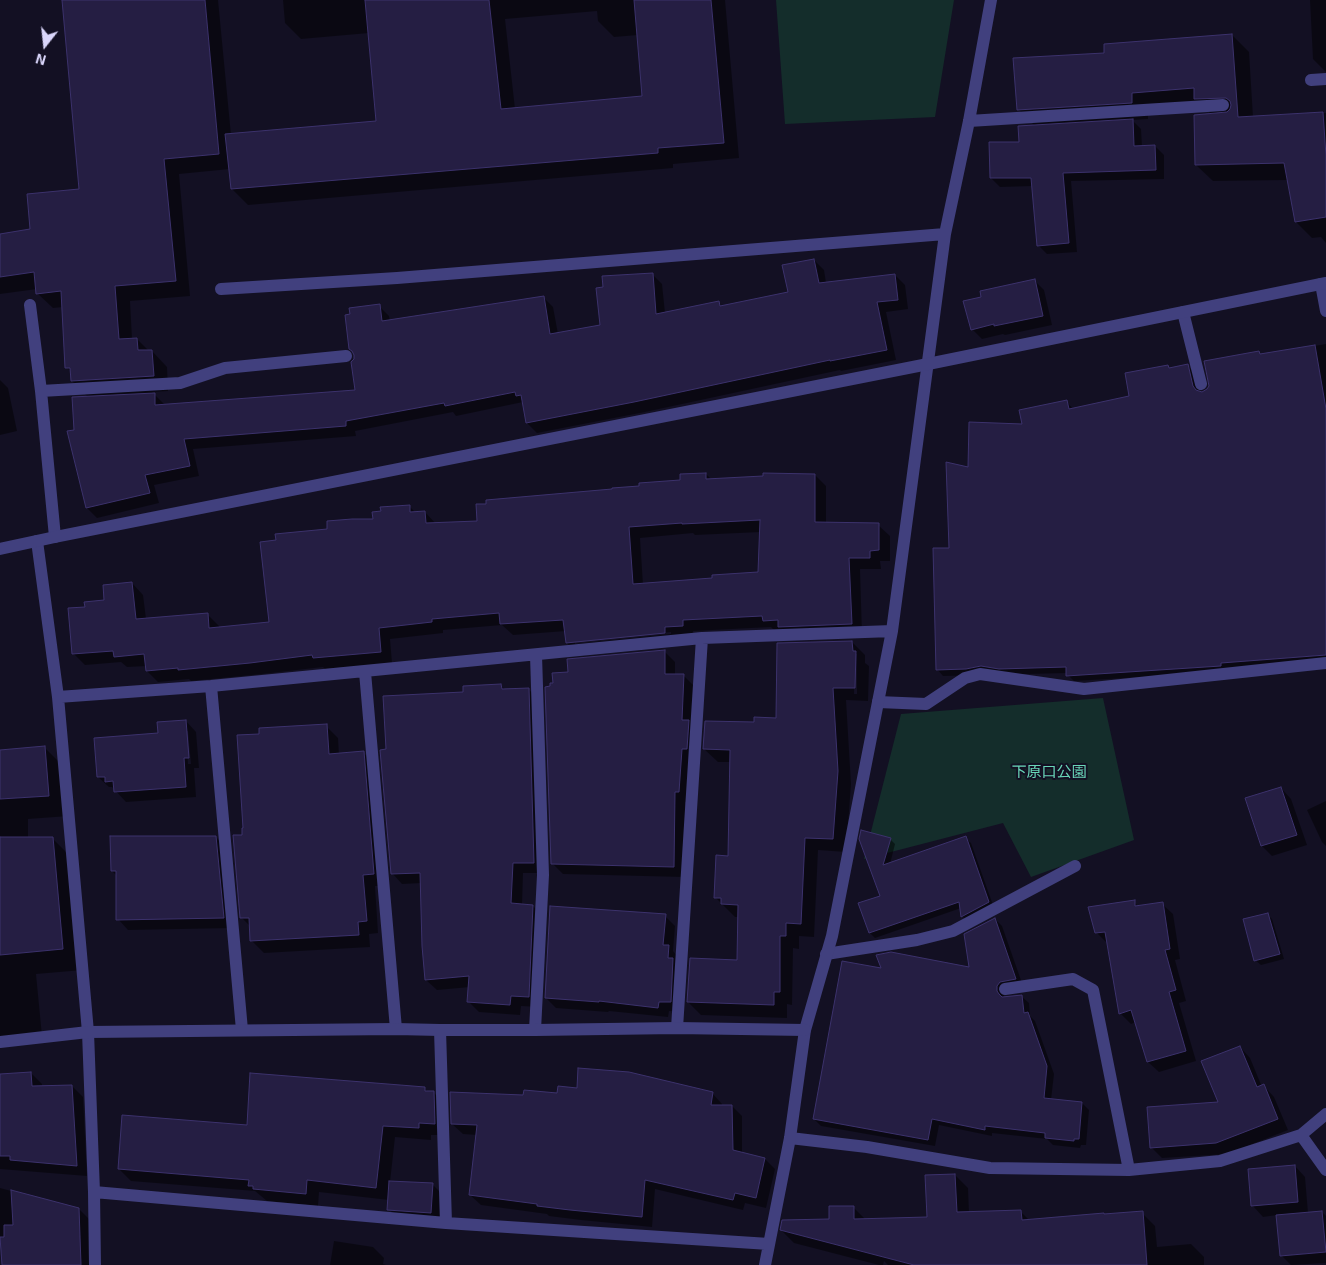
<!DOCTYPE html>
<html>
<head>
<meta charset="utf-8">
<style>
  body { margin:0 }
  #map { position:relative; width:1326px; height:1265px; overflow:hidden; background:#131023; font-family:"Exo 2",sans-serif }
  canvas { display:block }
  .north { position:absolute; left:20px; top:20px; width:50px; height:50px; -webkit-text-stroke:4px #131023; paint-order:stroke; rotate:196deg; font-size:14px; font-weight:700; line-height:20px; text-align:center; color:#dad6fb }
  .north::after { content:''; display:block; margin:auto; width:18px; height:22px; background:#dad6fb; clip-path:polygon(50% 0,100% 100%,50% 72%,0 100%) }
</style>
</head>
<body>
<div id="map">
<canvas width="1326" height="1265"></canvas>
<div class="north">N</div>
</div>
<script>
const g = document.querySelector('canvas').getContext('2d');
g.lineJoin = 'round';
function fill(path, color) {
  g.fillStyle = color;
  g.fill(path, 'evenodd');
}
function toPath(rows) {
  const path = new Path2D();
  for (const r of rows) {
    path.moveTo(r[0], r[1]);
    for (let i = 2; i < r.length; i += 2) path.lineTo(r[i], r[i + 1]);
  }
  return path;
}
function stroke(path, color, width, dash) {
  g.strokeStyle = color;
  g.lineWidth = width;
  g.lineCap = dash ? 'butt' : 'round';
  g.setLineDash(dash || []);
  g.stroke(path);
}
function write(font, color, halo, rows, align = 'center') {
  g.font = font + ' "Exo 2","Noto Sans JP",sans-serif';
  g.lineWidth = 4;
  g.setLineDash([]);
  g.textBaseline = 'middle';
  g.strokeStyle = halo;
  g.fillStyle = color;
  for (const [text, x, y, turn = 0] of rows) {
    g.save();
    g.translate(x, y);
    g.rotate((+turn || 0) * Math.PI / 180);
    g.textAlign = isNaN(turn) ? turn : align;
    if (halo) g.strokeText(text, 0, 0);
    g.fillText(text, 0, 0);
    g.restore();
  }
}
fill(toPath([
  [776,0,954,0,935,117,785,124],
  [1103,698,1134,840,1031,877,1003,823,864,859,901,714]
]), '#142d2b');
fill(toPath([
  [63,0,218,0,231,135,377,122,369,33,301,39,285,23,283,0,725,0,739,158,673,164,673,168,248,205,232,189,230,169,179,174,190,296,130,301,132,339,137,339,149,351,152,351,167,367,168,391,152,392,164,404,164,406,356,391,379,306,389,316,390,321,543,297,553,307,558,334,601,326,652,274,662,284,665,313,718,302,723,306,789,293,814,260,824,270,826,283,895,275,905,285,908,309,886,312,896,360,841,371,840,370,645,412,537,433,527,423,523,402,456,416,453,412,355,431,356,436,193,449,199,476,154,485,159,503,97,518,87,508,76,431,89,398,72,381,72,372,66,367,63,307,53,308,37,293,37,289,0,294,0,236,31,230,81,190],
  [597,11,598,21,614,37,638,35,644,97,515,109,505,19],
  [1310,0,1326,0,1326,72,1313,59],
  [1232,35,1249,52,1253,117,1326,113,1326,243,1321,237,1312,238,1296,222,1288,180,1213,181,1196,165,1212,115,1202,105,1148,109,1148,119,1132,120,1141,129,1142,147,1155,146,1164,155,1164,179,1071,181,1077,252,1047,254,1038,245,1033,186,1000,187,991,178,1035,126,1018,109,1106,54],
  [1035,281,1044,290,1052,325,1005,335,1003,334,982,339,972,329],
  [1326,344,1326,661,1227,672,1074,681,1068,675,1068,673,943,676,937,669,950,549,969,469,1023,425,1067,402,1073,409,1130,397,1168,367,1170,369,1187,365,1194,372,1200,393,1204,393,1261,355],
  [0,380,8,388,17,431,0,435],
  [706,474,712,480,815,475,826,486,826,523,878,525,890,536,890,561,880,561,881,569,860,569,862,635,776,632,771,627,693,631,694,637,578,654,567,643,566,631,513,635,502,625,443,630,443,633,390,639,392,663,325,669,323,667,262,674,191,681,189,679,158,682,147,671,147,666,127,667,121,662,85,665,74,654,86,608,105,601,132,583,143,595,146,619,207,614,219,626,219,629,270,623,329,530,374,520,409,506,416,513,425,512,436,524,478,522,614,491,681,481],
  [761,532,759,573,713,579,643,585,640,538,693,533,695,535],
  [671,632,671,634,575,644,575,641],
  [852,642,865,655,865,663,869,666,868,701,846,700,851,784,846,852,818,850,814,937,799,936,799,949,793,948,792,1005,787,1004,787,1018,701,1015,688,1002,738,961,739,917,735,917,715,897,729,857,731,762,718,762,704,749,756,723,778,719],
  [855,654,857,654,857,694,854,694],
  [664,651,675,662,675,675,683,675,694,686,689,802,685,802,684,877,563,874,552,863,554,684,570,673],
  [500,685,506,690,528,689,539,699,544,873,523,873,522,905,533,906,543,916,539,1007,521,1006,520,1015,479,1012,468,1001,470,987,437,990,426,980,422,883,402,884,392,873,387,750,464,693],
  [186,721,196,732,199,768,194,768,196,797,126,802,112,787,109,787,98,777,159,734],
  [186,731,188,731,191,764,188,764],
  [326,726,338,738,339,755,363,752,375,765,386,886,375,886,378,933,369,934,370,947,264,953,252,941,251,927,241,917,243,837,260,735],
  [44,747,65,768,69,816,28,819,28,838,52,838,73,859,83,970,36,974,42,1036,0,1039,0,751],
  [1281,788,1291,799,1307,845,1272,856,1262,846],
  [1326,801,1326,846,1322,842,1307,810],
  [216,837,227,848,234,928,128,930,118,919,117,876,112,871],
  [965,838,971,843,994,908,967,922,963,917,961,908,875,938,870,933,881,897,861,839,890,839,895,844,890,864],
  [1134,902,1139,907,1162,904,1173,914,1180,959,1175,960,1186,1001,1179,1003,1196,1061,1159,1072,1148,1062,1136,1022,1131,1024,1120,1013,1107,943,1096,932],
  [1267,914,1272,919,1284,959,1261,965,1255,960],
  [665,916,675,926,673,951,678,957,680,1012,669,1011,668,1017,609,1011,608,1012,556,1008,546,998],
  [995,919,1002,926,1023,986,1004,994,1004,998,1021,996,1029,1003,1030,1016,1035,1021,1054,1074,1051,1100,1082,1103,1089,1110,1086,1145,1081,1145,1080,1148,1053,1145,1047,1139,992,1133,992,1136,939,1125,935,1146,821,1126,814,1119,883,970,970,968],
  [1240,1047,1250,1058,1262,1087,1264,1086,1274,1097,1288,1130,1227,1154,1162,1158,1152,1148,1220,1103],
  [31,1073,42,1084,42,1087,72,1086,83,1097,87,1176,0,1169,0,1075],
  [424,1088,428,1092,433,1092,446,1105,447,1135,431,1135,431,1140,395,1137,390,1182,433,1185,443,1195,441,1223,399,1220,389,1209,389,1200,319,1192,318,1206,267,1201,255,1191,131,1181,119,1169,248,1126],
  [712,1093,722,1104,722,1106,732,1106,742,1116,742,1153,765,1159,775,1169,766,1208,745,1203,743,1210,655,1189,652,1227,581,1220,549,1216,547,1214,481,1205,470,1195,477,1135,463,1134,452,1124,524,1096,558,1094],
  [1295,1166,1305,1177,1308,1213,1322,1212,1326,1216,1326,1263,1291,1265,1281,1255,1277,1215,1263,1217,1253,1206],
  [955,1175,968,1188,969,1213,1021,1212,1029,1220,1142,1213,1155,1226,1157,1247,1191,1244,1204,1257,1204,1265,888,1265,884,1261,883,1265,879,1265,794,1243,781,1230,831,1221,853,1207,866,1220,928,1218],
  [0,1188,79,1209,90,1220,92,1265,3,1265,2,1240,0,1240],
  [334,1241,373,1247,384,1258,383,1264,386,1265,330,1265]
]), '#0007');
const building = toPath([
  [62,0,205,0,219,154,164,159,176,281,115,286,119,339,137,338,138,350,152,350,154,376,71,381,70,368,65,368,61,291,36,294,34,272,0,277,0,234,30,229,27,194,79,189,62,0],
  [365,0,489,0,501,109,642,96,634,0,711,0,724,143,658,148,658,153,231,189,225,134,376,121,365,0],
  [1232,34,1238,117,1323,112,1326,156,1326,217,1295,222,1284,163,1195,165,1194,115,1227,112,1230,109,1231,105,1230,101,1226,98,1194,99,1194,88,1132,93,1132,103,1017,110,1013,58,1104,53,1104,44,1232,34],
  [1133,119,1134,146,1155,145,1156,170,1063,173,1069,243,1037,246,1031,178,990,178,989,142,1019,142,1018,126,1133,119],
  [814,259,819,283,895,274,898,300,877,302,887,350,830,361,830,360,634,402,526,423,521,395,516,396,515,392,445,406,444,403,346,421,346,426,184,439,190,466,145,475,150,493,86,508,67,431,74,430,72,397,155,393,155,405,355,390,351,362,354,359,354,355,352,351,349,349,345,315,350,314,349,308,380,304,382,321,544,296,550,334,600,325,596,288,603,287,602,276,653,273,656,314,719,301,720,306,788,292,782,265,814,259],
  [1035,279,1043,316,994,326,994,324,971,330,963,301,981,297,980,291,1035,279],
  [1315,345,1326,409,1326,655,1221,663,1221,666,1066,676,1066,667,999,669,981,666,966,669,936,670,933,548,949,548,946,462,968,467,969,422,1022,424,1019,410,1067,400,1069,409,1129,396,1125,373,1168,365,1169,368,1188,364,1193,386,1196,390,1202,392,1207,389,1209,386,1204,361,1259,351,1260,354,1315,345],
  [706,473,706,479,763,476,763,473,815,474,815,522,879,523,879,550,870,551,870,558,849,558,852,624,778,627,778,620,763,621,762,616,683,620,683,626,665,627,665,633,566,643,563,620,500,624,499,613,432,619,432,622,379,628,381,652,313,658,312,655,250,663,178,670,178,668,146,671,144,654,114,657,113,651,72,654,68,608,85,607,84,602,104,600,103,585,132,582,136,619,208,613,209,628,269,622,260,542,276,540,275,534,327,529,327,521,352,519,373,519,372,512,381,511,380,507,410,505,410,512,425,511,426,523,477,521,476,504,486,504,486,500,612,489,612,488,639,486,639,483,680,480,680,474,706,473],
  [760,520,758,572,712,575,712,578,633,584,629,527,682,523,682,524,760,520],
  [852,641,853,651,856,651,855,688,833,688,838,771,833,839,805,838,801,924,786,923,786,936,780,936,780,992,774,992,774,1005,687,1002,690,958,737,960,738,905,721,904,721,898,714,898,716,855,728,856,730,750,703,749,705,721,754,722,754,717,776,718,777,643,852,641],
  [665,650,665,674,684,674,682,720,689,720,687,749,682,749,679,792,675,792,674,867,551,864,545,687,550,686,550,683,553,683,552,673,568,672,567,659,665,650],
  [501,684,502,689,529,688,534,863,513,863,511,903,533,905,529,997,511,996,510,1005,467,1002,469,976,425,980,422,946,420,873,391,874,380,750,386,749,383,696,463,692,463,686,501,684],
  [186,720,189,758,184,758,186,787,114,792,113,781,105,782,105,777,97,777,94,738,158,733,157,722,186,720],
  [327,724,329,754,364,751,374,874,363,875,367,921,358,922,359,935,250,941,249,918,240,918,233,835,242,835,242,828,243,828,237,735,259,734,259,728,327,724],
  [45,746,49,796,0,799,0,750,45,746],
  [1281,787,1297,835,1261,846,1245,798,1281,787],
  [861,830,891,838,883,865,966,836,989,902,961,917,959,902,869,933,858,903,880,896,859,839,861,830],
  [110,836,216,836,224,918,116,920,116,871,111,871,110,836],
  [0,837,53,837,63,949,0,955,0,837],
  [1135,900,1135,906,1163,902,1170,949,1165,950,1176,990,1169,992,1186,1051,1147,1062,1131,1010,1119,1014,1105,932,1095,933,1088,907,1135,900],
  [550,906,666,914,663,945,669,945,668,958,673,958,671,1002,659,1002,658,1008,599,1001,599,1002,545,998,550,906],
  [1268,913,1280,954,1254,961,1243,919,1268,913],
  [995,918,1016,979,1000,982,997,986,997,991,999,994,1002,997,1022,995,1024,1013,1028,1012,1047,1066,1044,1098,1082,1102,1079,1139,1074,1139,1074,1141,1045,1138,1045,1133,985,1126,985,1130,932,1119,928,1140,813,1119,842,961,881,968,876,955,891,952,969,967,964,934,995,918],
  [1240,1046,1257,1087,1264,1084,1278,1119,1216,1143,1150,1148,1147,1107,1218,1102,1201,1061,1240,1046],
  [578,1068,629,1072,713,1092,711,1105,732,1105,733,1150,765,1158,756,1198,735,1193,733,1200,645,1180,642,1217,570,1210,537,1206,537,1204,469,1195,477,1125,451,1124,450,1092,523,1095,524,1090,557,1093,558,1086,577,1088,578,1068],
  [31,1072,32,1086,72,1085,77,1166,10,1160,10,1156,0,1156,0,1074,31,1072],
  [250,1073,425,1087,425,1091,434,1091,435,1124,419,1123,419,1128,383,1126,376,1188,307,1180,306,1194,253,1189,253,1186,248,1186,249,1180,118,1169,122,1115,247,1125,250,1073],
  [1295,1165,1298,1202,1251,1206,1248,1169,1295,1165],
  [955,1174,957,1212,1021,1210,1022,1220,1104,1213,1104,1214,1143,1211,1147,1265,914,1265,780,1230,782,1220,829,1219,829,1206,854,1206,854,1219,927,1217,925,1175,955,1174],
  [389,1181,433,1183,431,1213,387,1210,389,1181],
  [11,1190,79,1208,81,1265,2,1265,0,1237,4,1237,4,1225,13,1225,11,1190],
  [1322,1211,1326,1252,1280,1256,1276,1215,1322,1211]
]);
fill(building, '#251e43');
stroke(building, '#3c326c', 1);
stroke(toPath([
  [878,702,926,704,965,678,980,674,1084,689,1326,663],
  [826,954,917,940,953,931,1075,866]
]), '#41407e', 12);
stroke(toPath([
  [1311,80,1326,79],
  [969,121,1223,105],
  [1321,284,1326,311],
  [221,289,397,278,945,234],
  [30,305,41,391,55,537],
  [1183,312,1201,384],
  [41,391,180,383,225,368,346,356],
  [37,541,58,697,88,1032,94,1192,446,1223,769,1244],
  [365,672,396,1029],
  [211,686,242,1030],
  [58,697,211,686,702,638,892,631],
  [1005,989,1073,979,1093,990,1129,1170],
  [677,1028,702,638],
  [440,1030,446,1223],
  [535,1030,543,875,536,655],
  [1301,1135,1326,1170],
  [790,1138,867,1147,990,1168,1129,1170,1220,1161,1301,1135,1326,1114],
  [94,1192,95,1265],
  [765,1265,790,1138,805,1030,832,936,892,631,945,234,969,121,991,0]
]), '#41407e', 12);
stroke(toPath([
  [0,549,55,537,928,364,1326,283],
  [0,1042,88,1032,396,1029,440,1030,535,1030,677,1028,805,1030]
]), '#41407e', 12);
write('15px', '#68d5b8', '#131023', [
  ["下原口公園",1049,772]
]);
</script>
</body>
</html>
